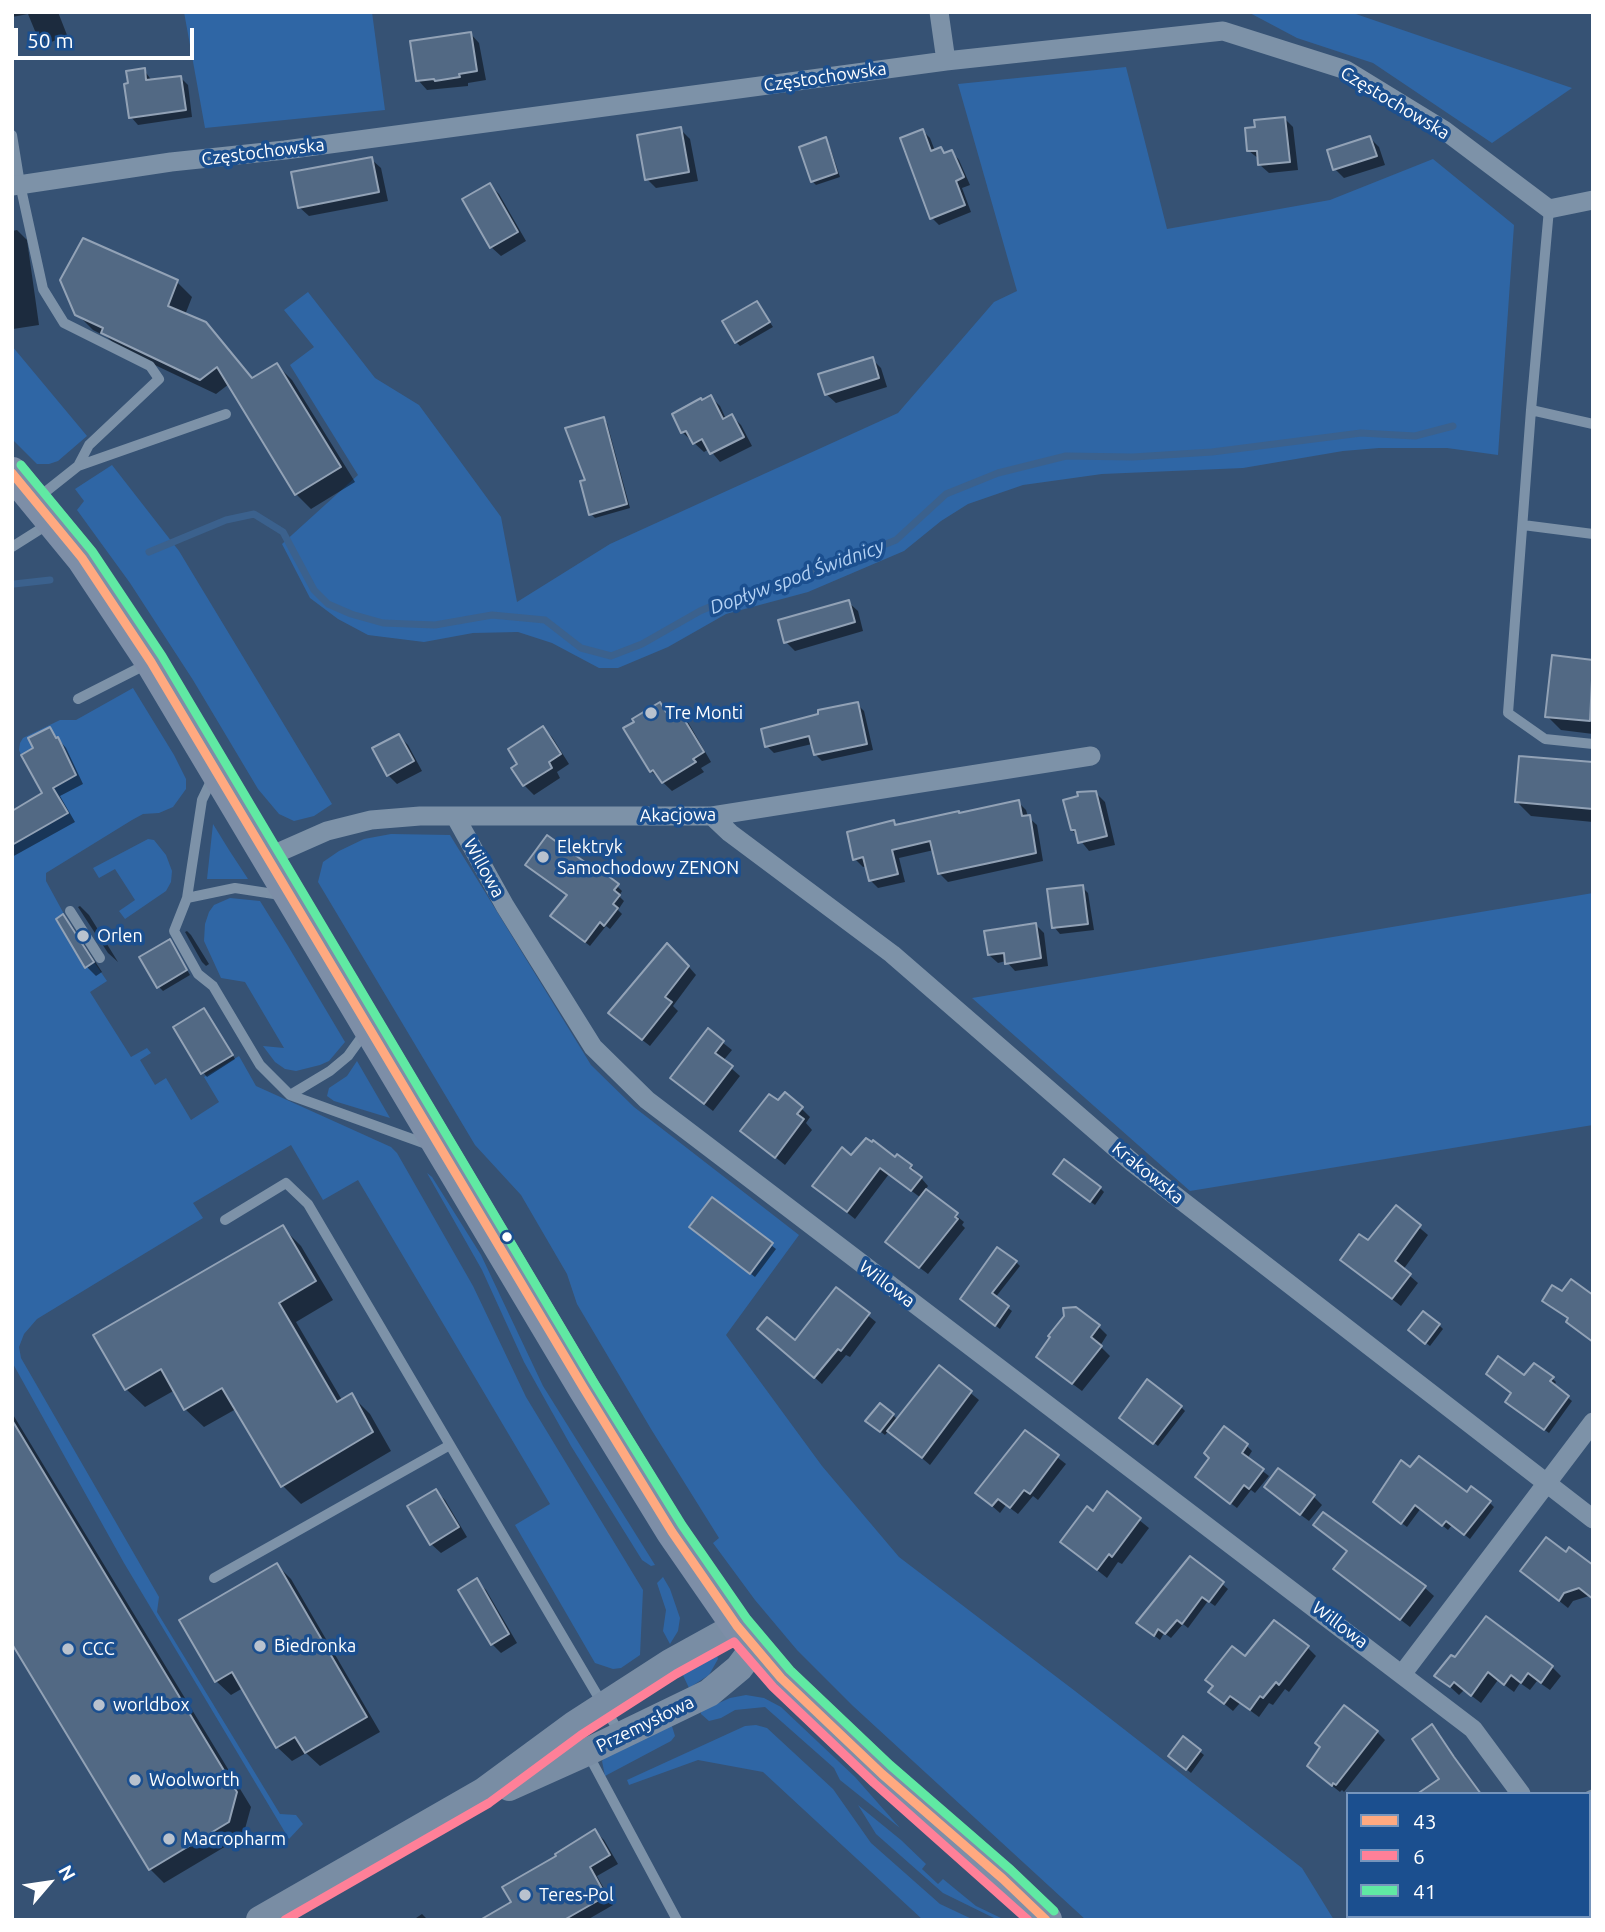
<!DOCTYPE html>
<html>
<head>
<meta charset="utf-8">
<style>
  body { margin:0 }
  #map { position:relative; width:1605px; height:1932px; overflow:hidden; background:#365274; font-family:Ubuntu,sans-serif }
  canvas { display:block }
  .frame { position:absolute; inset:0; border:14px solid #fff; pointer-events:none }
  .legend { position:absolute; left:1346px; top:1792px; width:245px; height:126px; box-sizing:border-box; background:#1b4f8f; border:2px solid #7695bc; margin:0; padding:9px 12px; list-style:none; font-size:21px; color:#fff }
  .legend li { display:flex; align-items:center; gap:14px; height:35px }
  .legend b { width:35px; border:2px solid #7695bc }
  .north { position:absolute; left:14px; top:1848px; width:70px; height:70px; -webkit-text-stroke:5px #1b4f8f; paint-order:stroke; rotate:61deg; font-size:19px; font-weight:700; line-height:28px; text-align:center; color:#fff }
  .north::after { content:''; display:block; margin:auto; width:24px; height:32px; background:#fff; clip-path:polygon(50% 0,100% 100%,50% 72%,0 100%) }
  .scale { position:absolute; left:14px; top:28px; width:180px; height:32px; box-sizing:border-box; border:4px solid #fff; border-top:0; padding-left:9px; font-size:21px; line-height:24px; white-space:nowrap; color:#fff; -webkit-text-stroke:5px #1b4f8f; paint-order:stroke }
</style>
</head>
<body>
<div id="map">
<canvas width="1605" height="1932"></canvas>
<div class="frame"></div>
<ul class="legend">
<li><b style="height:9px;background:#ffa980"></b>43</li>
<li><b style="height:9px;background:#ff8098"></b>6</li>
<li><b style="height:9px;background:#60e9a3"></b>41</li>
</ul>
<div class="north">N</div>
<div class="scale">50 m</div>
</div>
<script>
const g = document.querySelector('canvas').getContext('2d');
g.lineJoin = 'round';
function fill(path, color) {
  g.fillStyle = color;
  g.fill(path, 'evenodd');
}
function toPath(rows) {
  const path = new Path2D();
  for (const r of rows) {
    path.moveTo(r[0], r[1]);
    for (let i = 2; i < r.length; i += 2) path.lineTo(r[i], r[i + 1]);
  }
  return path;
}
function stroke(path, color, width, dash) {
  g.strokeStyle = color;
  g.lineWidth = width;
  g.lineCap = dash ? 'butt' : 'round';
  g.setLineDash(dash || []);
  g.stroke(path);
}
function write(font, color, halo, rows, align = 'center') {
  g.font = font + ' Ubuntu,sans-serif';
  g.lineWidth = 7;
  g.setLineDash([]);
  g.textBaseline = 'middle';
  g.strokeStyle = halo;
  g.fillStyle = color;
  for (const [text, x, y, turn = 0] of rows) {
    g.save();
    g.translate(x, y);
    g.rotate((+turn || 0) * Math.PI / 180);
    g.textAlign = isNaN(turn) ? turn : align;
    if (halo) g.strokeText(text, 0, 0);
    g.fillText(text, 0, 0);
    g.restore();
  }
}
fill(toPath([
  [184,12,372,12,385,110,205,128],
  [1248,12,1350,12,1572,88,1492,143,1373,63,1297,38],
  [1126,67,1167,229,1330,200,1433,159,1514,225,1498,455,1447,448,1379,448,1343,451,1243,468,1102,474,1023,485,968,504,941,521,904,551,808,592,726,614,668,647,618,668,599,668,552,643,518,632,473,633,424,642,368,635,338,619,310,598,282,544,358,475,290,365,314,347,284,310,308,292,375,378,419,405,501,517,517,602,610,544,898,413,994,302,1017,291,958,84],
  [12,346,87,436,58,461,49,464,37,464,12,439],
  [112,465,179,551,332,804,314,816,294,821,279,814,258,789,193,680,130,583,77,510,84,501,75,489],
  [133,688,174,755,186,779,186,789,173,807,159,813,143,814,132,820,46,873,46,881,64,914,56,920,85,967,94,962,107,981,90,992,131,1057,147,1048,151,1053,140,1060,155,1085,166,1078,191,1120,219,1102,204,1077,239,1056,256,1086,391,1147,397,1153,473,1286,526,1397,643,1590,640,1655,621,1668,613,1669,595,1663,515,1525,550,1504,358,1180,323,1200,291,1145,193,1203,203,1218,37,1319,24,1334,19,1347,21,1358,159,1597,157,1612,280,1814,296,1815,303,1824,289,1839,124,1563,12,1362,12,845,68,813,53,788,68,757,58,738,56,738,50,727,29,738,33,748,21,755,19,750,20,743,23,738,60,720,76,720],
  [213,824,229,850,248,879,207,879],
  [391,834,450,835,591,1065,634,1107,799,1235,726,1335,822,1466,899,1557,1075,1691,1302,1868,1334,1920,1086,1920,853,1706,797,1650,755,1600,713,1543,719,1538,651,1429,577,1304,567,1274,521,1195,475,1145,318,882,323,862,339,851,364,839],
  [148,839,154,840,166,855,172,871,171,882,166,891,125,919,119,911,135,900,115,869,99,878,93,868],
  [1593,893,1593,1125,1190,1191,972,998],
  [230,898,260,901,288,946,345,1042,329,1061,320,1065,296,1071,285,1069,275,1062,263,1046,284,1048,245,982,221,978,204,941,205,924,209,912,214,905],
  [357,1061,390,1118,334,1101,327,1096,329,1088,347,1076],
  [427,1173,432,1177,481,1255,543,1386,655,1565,651,1566,642,1560,571,1446,524,1362,482,1270],
  [663,1577,670,1589,680,1618,678,1631,670,1644,663,1631,666,1610,657,1583],
  [716,1651,718,1659,709,1675,689,1688,680,1669],
  [746,1695,764,1698,781,1707,855,1777,900,1828,840,1780,834,1768,765,1707,735,1710,721,1718,709,1721,701,1714,701,1711,730,1698],
  [671,1723,675,1736,671,1741,605,1776,602,1761,606,1756],
  [756,1725,767,1728,833,1789,871,1843,940,1904,974,1920,923,1920,763,1772,698,1760,629,1785,627,1780,745,1726],
  [858,1805,901,1840,926,1864,922,1869,938,1884,943,1879,976,1906,1005,1920,998,1920,943,1893,876,1834]
]), '#2f66a5');
fill(toPath([
  [12,12,58,12,67,35,47,44,35,31,28,14,12,17],
  [470,33,479,43,486,80,468,83,468,86,427,90,418,80],
  [144,70,152,81,180,77,188,85,192,117,138,125,131,117],
  [1285,119,1293,127,1298,170,1269,173,1260,165,1259,159,1249,151],
  [680,129,690,139,698,181,656,188,647,179],
  [923,131,930,138,935,151,941,149,946,154,952,152,959,160,970,185,962,188,971,212,939,225,932,218],
  [1370,138,1379,147,1385,165,1344,178,1335,169],
  [825,139,829,144,840,177,816,185,812,181],
  [371,159,381,168,388,201,309,216,299,207],
  [490,185,499,194,526,241,501,256,491,247],
  [17,230,27,240,39,325,13,329,12,231],
  [177,282,192,297,185,315,205,324,254,379,277,365,292,380,355,482,311,509,296,494,229,384,216,394,119,348,107,337,93,330,77,314],
  [757,303,773,327,740,346,736,342],
  [872,359,881,368,887,387,836,403,826,394],
  [711,397,720,406,726,419,732,416,741,425,752,446,720,462,709,449,704,452,682,432,702,401],
  [603,419,607,423,630,508,595,518,591,514,587,481],
  [848,602,858,611,863,631,795,651,786,642],
  [1593,662,1593,734,1561,730,1547,716],
  [659,704,668,713,676,708,685,717,711,762,701,768,704,772,672,791,651,771],
  [857,704,864,711,873,750,822,761,815,754,812,744,774,753,767,746],
  [543,728,552,737,569,764,557,772,560,778,534,795,524,785,514,768,519,764],
  [50,729,66,748,83,784,60,796,75,822,12,857,12,813,45,794,36,749],
  [399,736,408,745,422,771,397,784,388,775],
  [1593,764,1593,822,1531,816,1517,802],
  [1095,792,1105,802,1115,845,1089,851,1072,830],
  [1018,802,1026,810,1028,817,1037,825,1043,861,948,882,939,873,934,850,899,858,905,882,878,888,870,880,867,866,863,867,855,859,893,822,897,827],
  [617,886,622,891,619,896,624,901,618,910,622,914,610,929,606,926,590,946,558,921],
  [1082,887,1088,893,1094,930,1060,934,1054,927],
  [80,906,89,915,118,962,108,953,78,907],
  [63,917,72,926,102,972,96,976,87,967],
  [1036,925,1044,933,1048,966,1015,971,1006,961,998,963,989,955],
  [187,931,191,935,209,964,206,966,202,962,185,932],
  [170,941,190,975,163,991,159,987],
  [682,959,696,975,673,1006,678,1011,650,1046,618,1021],
  [204,1010,235,1059,207,1077,203,1072],
  [708,1031,732,1050,723,1061,740,1076,713,1111,681,1086],
  [779,1103,801,1108,810,1117,806,1123,812,1130,785,1165,743,1131],
  [851,1157,896,1159,911,1166,928,1186,925,1190,964,1222,962,1225,965,1228,928,1274,895,1249,921,1198,889,1174,855,1219,814,1186],
  [1059,1178,1100,1188,1104,1192,1095,1205],
  [713,1199,776,1249,755,1277,696,1231],
  [1396,1208,1428,1235,1403,1270,1418,1283,1401,1306,1342,1260,1368,1243],
  [283,1228,301,1246,333,1300,296,1322,342,1400,351,1395,370,1414,391,1451,301,1504,282,1485,236,1409,204,1427,185,1409,175,1390,145,1407,126,1389],
  [1016,1262,1020,1266,995,1298,1012,1311,1000,1329,966,1303],
  [836,1289,876,1322,850,1357,846,1355,822,1384,767,1336,795,1342],
  [1439,1325,1443,1329,1430,1346,1414,1334],
  [1099,1327,1107,1335,1100,1346,1110,1356,1082,1391,1047,1365],
  [939,1367,979,1400,930,1465,889,1430,885,1435,872,1425,893,1415,898,1420],
  [1524,1377,1552,1378,1556,1382,1554,1386,1572,1401,1549,1433,1511,1406,1513,1394],
  [1181,1407,1185,1411,1158,1446,1125,1421],
  [12,1413,251,1807,243,1836,164,1883,150,1869,12,1641],
  [1025,1432,1066,1464,1038,1500,1033,1496,1018,1514,1006,1505,1000,1513,985,1500],
  [1246,1445,1252,1451,1247,1459,1269,1476,1255,1493,1251,1490,1237,1508,1204,1483],
  [1410,1469,1489,1502,1494,1507,1470,1539,1452,1525,1448,1530,1421,1508,1407,1527,1380,1507],
  [436,1491,445,1500,467,1537,441,1553,431,1544],
  [1107,1494,1149,1528,1122,1564,1118,1562,1107,1578,1062,1542,1093,1513],
  [1274,1495,1314,1497,1322,1505,1309,1521],
  [1324,1514,1425,1588,1434,1596,1410,1627,1335,1569,1349,1552],
  [1546,1539,1589,1596,1573,1601,1568,1608,1522,1571],
  [1191,1558,1228,1589,1215,1606,1208,1601,1188,1628,1183,1624,1171,1638,1164,1633,1160,1640,1138,1623],
  [277,1565,291,1579,380,1732,320,1766,306,1753,292,1761,277,1747,243,1688,231,1695,216,1681],
  [477,1581,486,1590,517,1643,501,1653,492,1644],
  [1307,1647,1316,1656,1289,1692,1285,1689,1273,1705,1269,1703,1259,1717,1240,1703,1233,1711,1210,1692,1245,1659],
  [1552,1667,1561,1676,1550,1690,1537,1681,1530,1690,1520,1683,1514,1692,1498,1680,1481,1703,1464,1690,1459,1695,1437,1675],
  [1377,1732,1385,1740,1344,1792,1342,1790,1340,1792,1317,1774],
  [1183,1738,1204,1755,1191,1773,1174,1759],
  [595,1831,604,1840,618,1864,597,1876,613,1905,587,1920,510,1920,559,1857],
  [422,1914,428,1920,413,1920]
]), '#0007');
stroke(toPath([
  [149,552,226,520,254,514,283,532,314,590,328,604,351,614,383,623,435,625,492,615,545,620,581,648,611,656,642,644,700,611,740,594,783,585,896,540,946,494,998,473,1066,456,1133,457,1212,452,1361,433,1415,436,1453,426],
  [14,584,50,580]
]), '#3b618d', 7);
const building = toPath([
  [471,32,477,71,459,74,460,77,435,81,434,79,416,81,410,41,471,32],
  [145,68,146,80,181,76,186,110,129,118,124,84,128,83,126,71,145,68],
  [1285,117,1290,162,1258,165,1257,151,1247,151,1245,128,1255,127,1254,120,1285,117],
  [681,127,689,172,645,180,637,135,681,127],
  [923,129,931,151,941,147,944,153,952,150,964,177,956,181,965,205,930,219,900,138,923,129],
  [1370,136,1377,156,1333,170,1327,150,1370,136],
  [826,137,837,173,811,182,799,147,826,137],
  [372,157,379,192,298,208,291,172,372,157],
  [490,183,518,232,490,248,462,199,490,183],
  [83,238,178,280,168,306,206,322,252,378,277,363,341,467,295,495,217,367,200,380,101,333,103,328,75,315,60,280,83,238],
  [757,301,770,322,735,343,722,321,757,301],
  [873,357,879,378,825,395,818,374,873,357],
  [711,395,723,419,732,414,744,437,710,454,702,439,693,444,686,431,681,433,672,414,701,398,702,400,711,395],
  [604,417,627,504,589,515,580,481,585,480,565,428,604,417],
  [849,600,855,622,784,643,778,620,849,600],
  [1552,655,1593,660,1590,721,1545,717,1552,655],
  [660,702,666,712,676,706,704,752,693,759,696,762,662,783,653,770,650,772,623,728,634,722,632,719,660,702],
  [858,702,867,744,814,755,809,736,765,747,761,729,818,714,818,710,858,702],
  [543,726,561,754,549,762,552,768,523,786,511,768,517,764,508,749,543,726],
  [50,727,56,738,58,737,76,775,53,788,68,813,12,845,12,811,42,793,21,755,33,748,28,738,50,727],
  [399,734,414,761,387,776,372,748,399,734],
  [1519,756,1593,762,1593,809,1515,802,1519,756],
  [1096,791,1107,836,1078,843,1075,830,1071,830,1063,800,1078,796,1077,792,1096,791],
  [1019,800,1022,816,1030,815,1036,853,938,874,930,841,892,850,898,874,869,881,863,857,853,860,847,832,894,820,895,825,959,811,959,813,1019,800],
  [547,835,589,865,591,863,619,884,614,890,620,895,613,904,618,908,604,926,600,922,585,942,550,916,567,895,525,865,547,835],
  [1083,885,1088,924,1052,928,1047,889,1083,885],
  [63,914,94,962,85,968,56,919,63,914],
  [1036,923,1041,958,1005,964,1004,953,988,955,984,931,1036,923],
  [170,939,187,970,157,988,139,957,170,939],
  [667,943,689,966,665,997,672,1002,642,1040,608,1013,667,943],
  [204,1008,233,1055,201,1074,173,1027,204,1008],
  [708,1028,724,1041,715,1053,733,1066,704,1104,670,1078,708,1028],
  [785,1092,803,1107,797,1114,804,1119,775,1158,740,1131,769,1094,778,1100,785,1092],
  [866,1138,872,1142,873,1140,895,1157,897,1154,912,1165,910,1168,922,1177,911,1191,880,1168,847,1212,812,1186,842,1147,851,1155,866,1138],
  [1064,1159,1101,1187,1090,1202,1053,1174,1064,1159],
  [926,1189,958,1213,955,1217,958,1219,919,1268,885,1242,926,1189],
  [712,1197,773,1243,750,1274,689,1227,712,1197],
  [1396,1205,1421,1225,1395,1261,1411,1274,1392,1299,1340,1260,1359,1234,1368,1240,1396,1205],
  [283,1225,316,1281,279,1303,337,1402,352,1393,373,1432,281,1487,222,1388,184,1410,161,1369,125,1390,93,1335,283,1225],
  [997,1247,1017,1261,992,1293,1009,1306,995,1326,960,1299,997,1247],
  [1571,1279,1593,1295,1593,1342,1566,1322,1568,1318,1542,1301,1552,1285,1562,1291,1571,1279],
  [836,1287,870,1313,841,1351,838,1349,814,1378,757,1329,767,1317,795,1340,836,1287],
  [1076,1307,1100,1325,1091,1337,1102,1346,1072,1384,1036,1357,1050,1337,1048,1336,1064,1316,1063,1308,1076,1307],
  [1423,1311,1440,1324,1425,1344,1408,1330,1423,1311],
  [1498,1356,1524,1375,1534,1363,1554,1377,1550,1381,1569,1396,1544,1430,1505,1402,1511,1393,1486,1374,1498,1356],
  [939,1365,972,1391,922,1458,887,1431,939,1365],
  [1147,1379,1182,1406,1153,1444,1119,1418,1147,1379],
  [880,1403,894,1414,880,1432,865,1421,880,1403],
  [12,1420,237,1792,229,1822,149,1870,12,1644,12,1420],
  [1224,1426,1248,1444,1242,1453,1264,1469,1249,1489,1244,1485,1230,1504,1195,1477,1209,1458,1204,1453,1224,1426],
  [1025,1430,1059,1455,1030,1494,1024,1490,1010,1508,998,1499,992,1506,975,1493,1025,1430],
  [1419,1456,1467,1492,1471,1486,1491,1501,1464,1535,1446,1521,1442,1526,1415,1505,1401,1524,1373,1502,1401,1460,1410,1467,1419,1456],
  [1278,1468,1315,1495,1300,1515,1264,1487,1278,1468],
  [436,1489,459,1527,430,1545,407,1506,436,1489],
  [1107,1491,1141,1518,1112,1557,1109,1554,1097,1570,1060,1542,1087,1506,1093,1511,1107,1491],
  [1323,1512,1426,1586,1400,1620,1333,1569,1347,1551,1313,1525,1323,1512],
  [1546,1537,1566,1552,1569,1547,1593,1565,1593,1599,1579,1588,1564,1593,1559,1601,1520,1571,1546,1537],
  [1190,1556,1224,1582,1209,1602,1202,1597,1182,1624,1177,1620,1165,1634,1158,1629,1154,1636,1136,1623,1190,1556],
  [277,1563,367,1717,305,1753,295,1737,276,1748,232,1672,215,1682,179,1620,277,1563],
  [477,1578,509,1634,491,1645,458,1590,477,1578],
  [1486,1616,1553,1666,1541,1683,1528,1673,1521,1683,1511,1675,1504,1685,1488,1672,1471,1696,1454,1682,1450,1687,1434,1676,1451,1655,1455,1657,1486,1616],
  [1274,1620,1309,1646,1279,1685,1276,1682,1263,1698,1260,1696,1250,1710,1230,1696,1224,1704,1208,1692,1213,1686,1205,1680,1232,1646,1245,1656,1274,1620],
  [1344,1705,1378,1731,1336,1785,1333,1783,1332,1786,1307,1766,1320,1747,1315,1743,1344,1705],
  [1432,1724,1454,1757,1481,1794,1417,1794,1439,1779,1412,1739,1432,1724],
  [1183,1736,1201,1750,1186,1770,1168,1756,1183,1736],
  [595,1829,610,1855,590,1867,606,1896,564,1920,480,1920,511,1902,502,1887,556,1856,555,1854,595,1829]
]);
fill(building, '#526984');
stroke(building, '#92a2b6', 2);
stroke(toPath([
  [12,135,20,184,43,289,64,323,150,366,159,379,89,445,78,466,39,497],
  [1549,209,1531,410,1593,424],
  [1531,410,1508,713,1545,739,1593,744],
  [78,466,226,414],
  [1523,525,1593,534],
  [12,547,50,523],
  [78,699,147,664],
  [213,777,202,800,187,898,174,931,198,974,213,986,260,1065,290,1095,429,1145],
  [187,898,235,888,274,894,281,897],
  [70,911,100,958],
  [290,1095,330,1071,348,1056,366,1031],
  [225,1220,286,1183,308,1204,619,1732],
  [214,1578,450,1445],
  [588,1754,677,1920]
]), '#7d92a8', 10);
stroke(toPath([
  [939,12,946,61],
  [12,186,171,162,285,150,946,61,1223,31,1346,70,1444,130,1549,209,1593,200],
  [455,816,505,906,593,1047,647,1100,1473,1729,1521,1794],
  [712,816,730,833,892,954,1133,1163,1593,1519],
  [268,857,327,831,371,820,420,816,712,816,1091,756],
  [1403,1673,1593,1422],
  [1589,1801,1593,1799],
  [1387,1920,1393,1916]
]), '#7d92a8', 19);
stroke(toPath([
  [509,1787,587,1752,709,1693,739,1668,754,1648],
  [260,1920,483,1792,574,1725,670,1663,737,1626]
]), '#798da4', 28);
stroke(toPath([
  [12,473,82,558,151,662,583,1387,672,1532,737,1626,781,1678,882,1774,1003,1879,1046,1920]
]), '#7d8ea7', 32);
stroke(toPath([
  [12,473,82,558,151,662,583,1387,672,1532,737,1626,781,1678,882,1774,1003,1879,1046,1920]
]), '#ffa980', 9);
stroke(toPath([
  [285,1920,489,1803,581,1735,676,1674,734,1642,773,1687,874,1783,1028,1920]
]), '#ff8098', 9);
stroke(toPath([
  [21,465,92,551,162,656,593,1381,682,1525,747,1619,790,1670,890,1765,1011,1870,1054,1911]
]), '#60e9a3', 9);
for (const [x, y, r, color] of [
  [651,713,7,"#b9c2ce"],
  [543,857,7,"#b9c2ce"],
  [83,936,7,"#b9c2ce"],
  [507,1237,6,"#fff"],
  [260,1646,7,"#b9c2ce"],
  [68,1649,7,"#b9c2ce"],
  [99,1705,7,"#b9c2ce"],
  [135,1780,7,"#b9c2ce"],
  [169,1839,7,"#b9c2ce"],
  [525,1895,7,"#b9c2ce"]
]) {
  const dot = new Path2D();
  dot.arc(x, y, r, 0, 2 * Math.PI);
  g.fillStyle = color;
  g.fill(dot);
  stroke(dot, '#1b4f8f', 2.5);
}
write('18px', '#fff', '#1b4f8f', [
  ["Częstochowska",825,77,-8],
  ["Częstochowska",1395,103,31],
  ["Częstochowska",263,152,-7],
  ["Akacjowa",678,815,-1],
  ["Willowa",484,868,61],
  ["Krakowska",1148,1173,39],
  ["Willowa",887,1284,37],
  ["Willowa",1340,1625,37],
  ["Przemysłowa",645,1724,-26]
]);
write('18px', '#fff', '#1b4f8f', [
  ["Tre Monti",665,713],
  ["Elektryk",557,847],
  ["Samochodowy ZENON",557,868],
  ["Orlen",97,936],
  ["Biedronka",274,1646],
  ["CCC",82,1649],
  ["worldbox",113,1705],
  ["Woolworth",149,1780],
  ["Macropharm",183,1839],
  ["Teres-Pol",539,1895]
], 'left');
write('italic 19px', '#b5d3f5', '#1b4f8f', [
  ["Dopływ spod Świdnicy",797,577,-20]
]);
</script>
</body>
</html>
